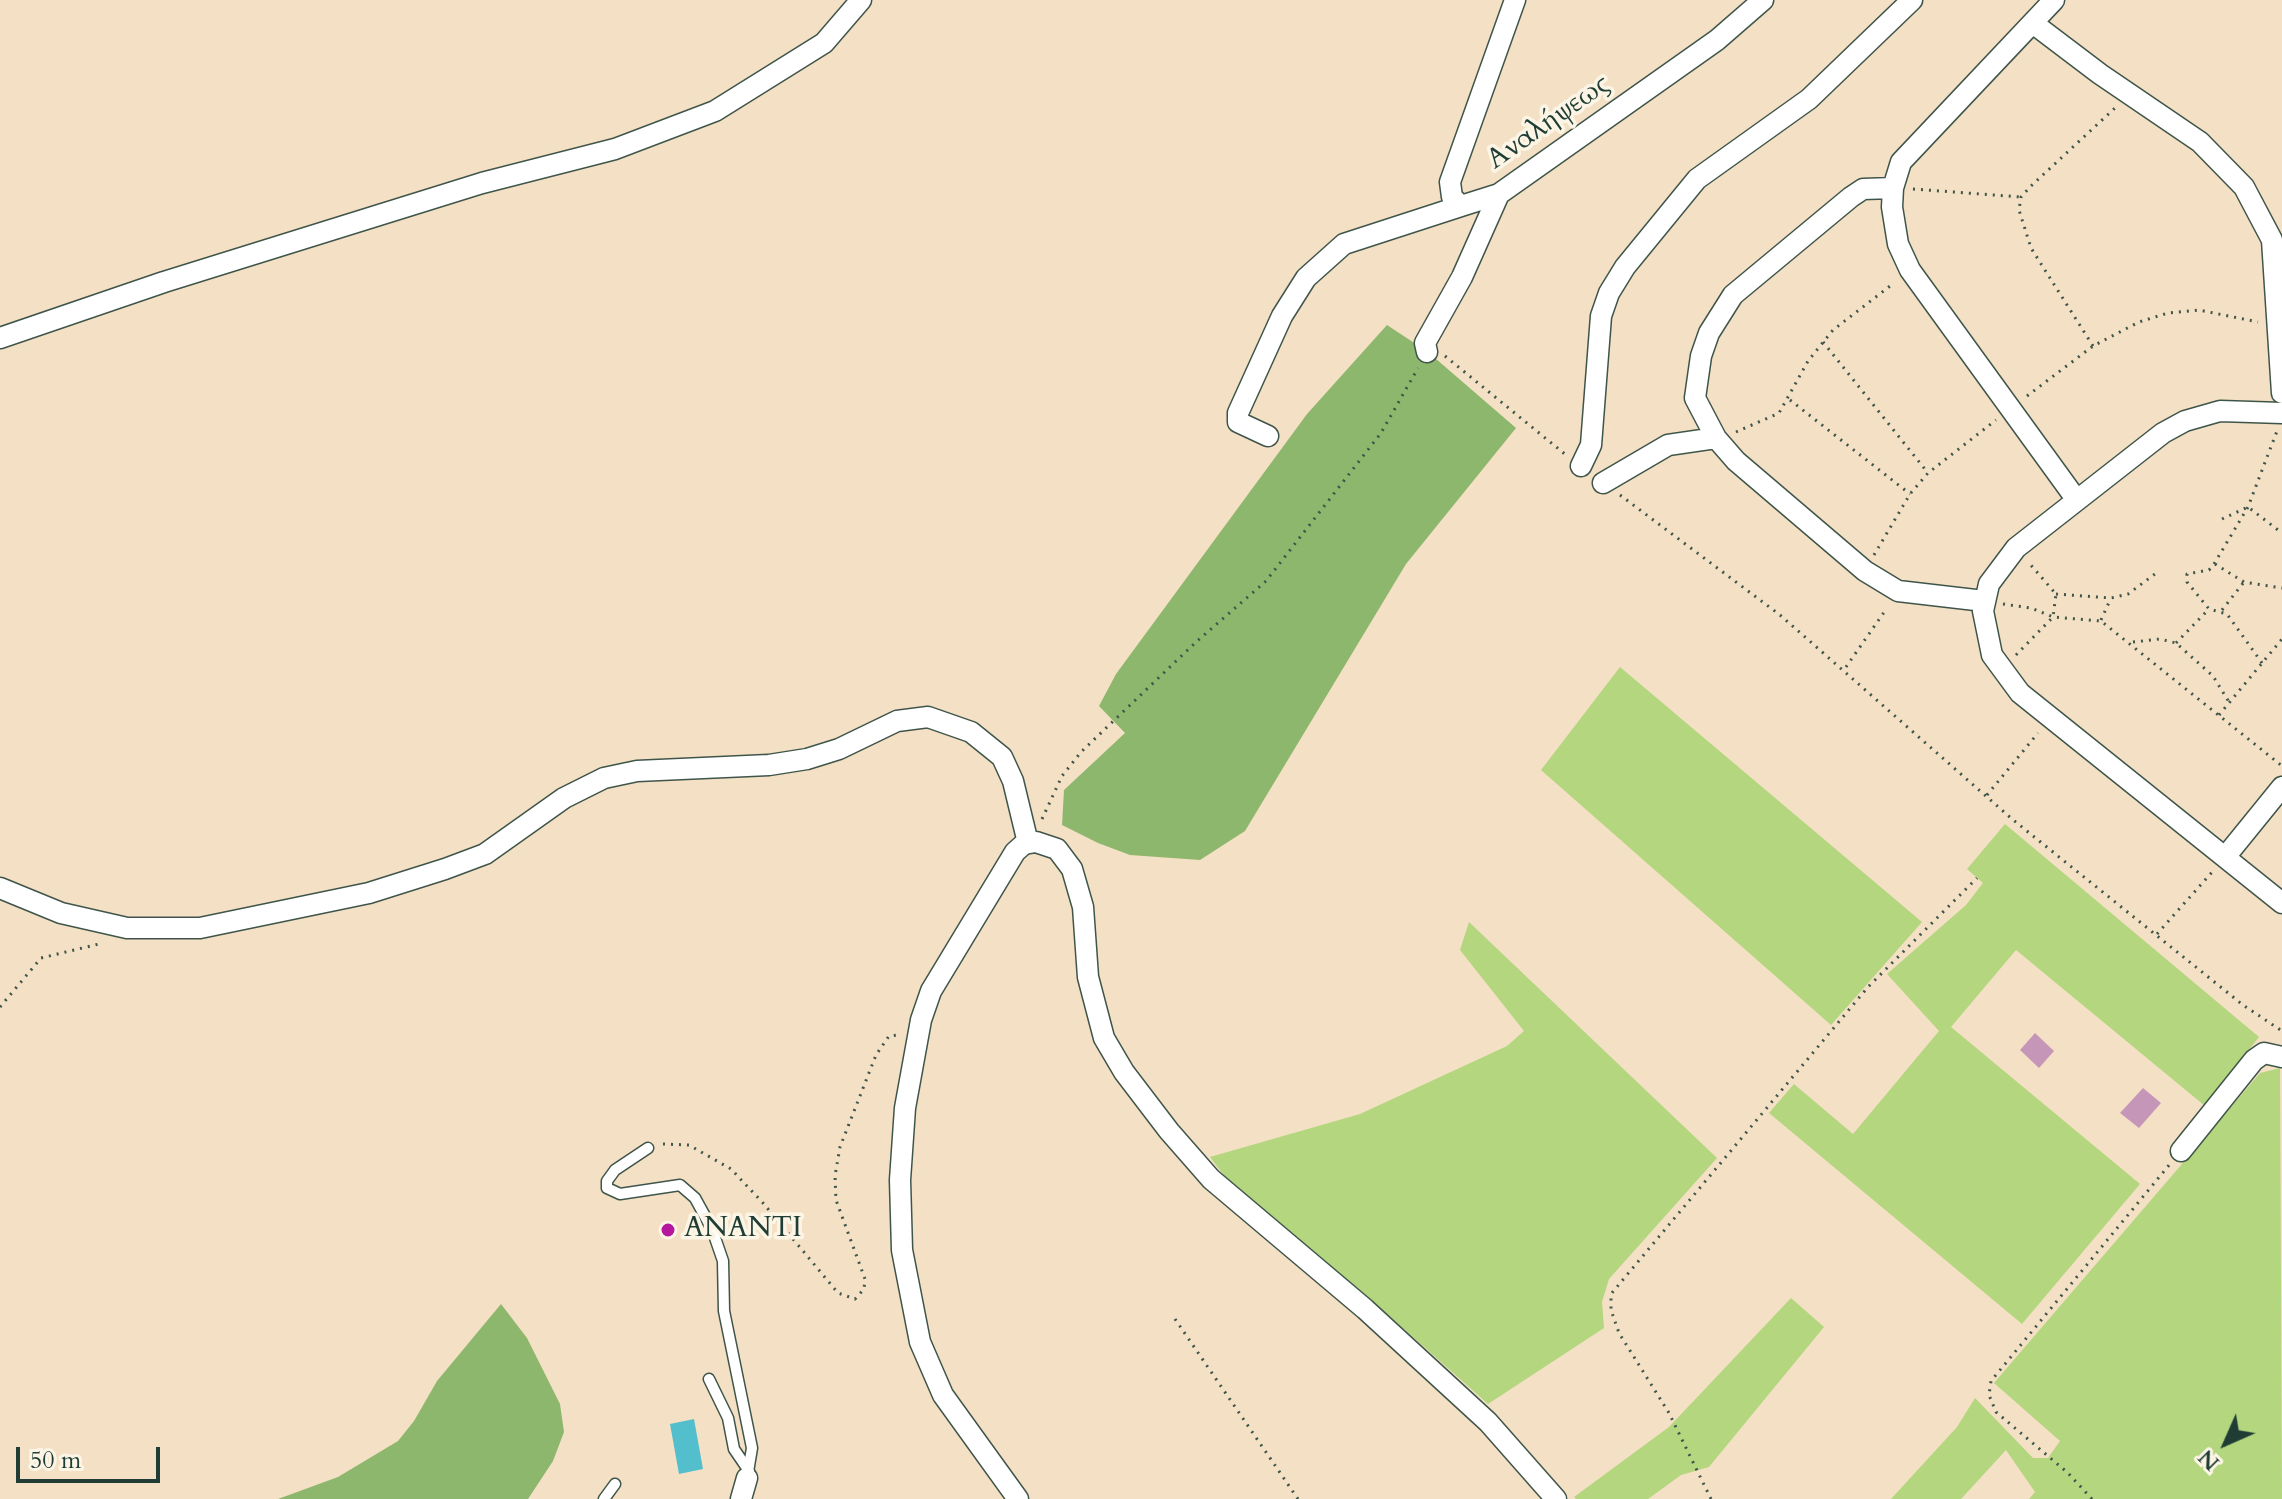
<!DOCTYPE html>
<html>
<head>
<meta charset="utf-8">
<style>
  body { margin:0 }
  #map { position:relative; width:2282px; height:1499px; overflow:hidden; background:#f4e0c4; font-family:Cardo,serif }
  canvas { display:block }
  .north { position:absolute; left:2186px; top:1403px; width:80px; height:80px; -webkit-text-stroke:6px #fcf5e5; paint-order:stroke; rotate:225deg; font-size:22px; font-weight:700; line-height:32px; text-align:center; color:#1f3d34 }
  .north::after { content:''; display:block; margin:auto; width:28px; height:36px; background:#1f3d34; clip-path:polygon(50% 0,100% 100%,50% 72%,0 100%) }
  .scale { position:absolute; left:16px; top:1447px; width:144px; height:36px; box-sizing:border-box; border:4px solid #1f3d34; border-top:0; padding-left:10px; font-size:24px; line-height:28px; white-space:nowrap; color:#1f3d34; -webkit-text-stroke:6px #fcf5e5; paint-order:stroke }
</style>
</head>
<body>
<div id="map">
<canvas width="2282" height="1499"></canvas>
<div class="north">N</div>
<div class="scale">50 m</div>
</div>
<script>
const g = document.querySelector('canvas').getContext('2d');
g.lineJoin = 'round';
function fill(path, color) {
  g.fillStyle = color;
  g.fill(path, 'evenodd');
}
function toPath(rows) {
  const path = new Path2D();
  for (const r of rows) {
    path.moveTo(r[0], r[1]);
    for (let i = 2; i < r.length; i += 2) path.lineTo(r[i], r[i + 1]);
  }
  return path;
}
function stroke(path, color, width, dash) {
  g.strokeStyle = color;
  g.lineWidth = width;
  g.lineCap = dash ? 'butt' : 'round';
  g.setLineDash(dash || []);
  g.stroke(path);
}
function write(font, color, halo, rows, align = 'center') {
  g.font = font + ' Cardo,serif';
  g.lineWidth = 7;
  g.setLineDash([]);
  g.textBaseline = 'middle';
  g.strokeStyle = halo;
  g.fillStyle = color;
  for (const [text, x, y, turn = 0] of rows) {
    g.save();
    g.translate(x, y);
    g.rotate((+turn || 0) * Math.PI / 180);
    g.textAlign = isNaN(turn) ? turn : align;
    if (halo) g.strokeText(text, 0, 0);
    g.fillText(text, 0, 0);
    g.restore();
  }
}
fill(toPath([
  [1620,667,1922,922,1831,1025,1541,770],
  [2005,824,2259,1037,2205,1106,2016,950,1951,1027,2140,1184,2022,1324,1769,1113,1794,1084,1853,1134,1939,1031,1887,974,1966,905,1983,883,1967,869],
  [1469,922,1717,1158,1609,1279,1602,1302,1604,1328,1488,1404,1367,1296,1232,1186,1210,1157,1360,1114,1507,1046,1524,1031,1460,950],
  [2280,1068,2282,1499,2029,1499,2035,1492,2006,1450,1961,1499,1891,1499,1957,1427,1975,1398,2033,1458,2048,1458,2060,1441,1994,1383,2260,1073],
  [1791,1298,1824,1327,1709,1467,1681,1475,1648,1499,1576,1499,1574,1497,1669,1427]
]), '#b3d67f');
fill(toPath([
  [1387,325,1428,352,1516,428,1406,564,1245,831,1200,860,1130,855,1098,843,1062,825,1064,790,1125,733,1099,706,1116,674,1307,414],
  [501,1304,527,1338,560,1404,564,1432,553,1461,528,1499,278,1499,338,1477,398,1441,414,1421,437,1381]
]), '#8eb76e');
fill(toPath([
  [694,1419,703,1469,679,1474,670,1424]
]), '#53bfcd');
fill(toPath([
  [2035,1033,2054,1051,2039,1068,2020,1050],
  [2143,1088,2161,1103,2139,1128,2120,1113]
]), '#c696b9');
const lane = toPath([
  [648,1148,615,1170,607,1181,607,1188,620,1194,680,1185,695,1198,712,1229,723,1261,724,1311,752,1448,747,1478],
  [709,1379,728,1418,734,1449,749,1471],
  [604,1499,615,1484]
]);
const street = toPath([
  [1515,0,1450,182,1452,197,1461,206,1499,194,1717,40,1763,0],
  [2054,0,1901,162,1893,188,1892,207,1898,244,1910,270,2076,499],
  [2034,24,2100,74,2200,142,2244,187,2272,240,2282,393],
  [1893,188,1863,189,1851,197,1733,295,1709,333,1701,356,1695,398,1716,438,1736,461,1865,571,1898,591,1984,601],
  [0,338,164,282,482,183,615,149,715,111,824,43,861,0],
  [1427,352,1425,343,1462,277,1499,194],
  [2282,413,2220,411,2185,421,2163,433,2016,548,1989,584,1983,611,1992,655,2020,693,2282,903],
  [1268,436,1238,422,1238,413,1282,316,1306,278,1344,244,1461,206],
  [1581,466,1591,445,1601,316,1609,293,1625,267,1697,179,1809,99,1912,0],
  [1603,483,1668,445,1716,438],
  [2226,856,2282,787],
  [0,888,61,913,127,928,200,928,369,893,445,869,485,854,564,798,604,778,637,771,769,765,807,759,839,749,897,721,928,717,971,732,1002,757,1013,781,1028,843],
  [2181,1151,2254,1060,2264,1053,2282,1057],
  [741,1499,747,1478],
  [1018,1499,943,1395,920,1342,902,1250,900,1180,905,1108,921,1020,931,991,1015,852,1024,844,1036,842,1057,849,1072,869,1083,907,1088,977,1104,1038,1124,1072,1169,1131,1211,1179,1365,1309,1488,1422,1556,1499]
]);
stroke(lane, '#3f554a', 13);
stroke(street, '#3f554a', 23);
stroke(toPath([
  [1913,189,2021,197],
  [1823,342,1928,473],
  [2093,346,2031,248,2019,210,2021,197,2031,186,2116,107],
  [1445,356,1566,455],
  [2027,396,2093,346,2139,322,2168,313,2199,310,2258,322],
  [1790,400,1910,494],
  [1736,432,1779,413,1808,361,1833,330,1894,283],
  [1620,495,1780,615,2012,819,2243,1005,2282,1031],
  [2222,519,2248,507,2282,533],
  [1874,555,1910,494,1928,473,1996,420],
  [2215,564,2244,582,2282,588],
  [2056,594,2111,598,2128,594,2159,571],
  [2003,604,2031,608,2053,617,2101,621,2282,766],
  [2222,610,2244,582],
  [2101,620,2111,598],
  [2133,642,2160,639,2176,643,2213,676,2229,702],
  [2176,643,2209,609],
  [2016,655,2053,617,2056,594,2029,563],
  [2262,663,2227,614,2209,609,2187,582,2187,574,2209,570,2214,564,2248,507,2277,431],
  [1846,667,1887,608],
  [2219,715,2282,639],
  [1987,795,2038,733],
  [1042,819,1062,776,1081,752,1195,643,1266,581,1381,433,1418,368],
  [2157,934,2213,871],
  [0,1007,41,958,103,943],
  [663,1144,689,1145,731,1169,763,1203,838,1293,855,1299,864,1289,865,1279,836,1200,835,1176,840,1147,876,1055,889,1036,898,1035],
  [1175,1319,1298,1499],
  [1711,1499,1669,1413,1619,1333,1611,1310,1611,1294,1868,987,1977,878],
  [2092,1499,2068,1473,1996,1412,1989,1395,1991,1381,2170,1164]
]), '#3f554a', 3, [2, 6]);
stroke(lane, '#fff', 10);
stroke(street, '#fff', 20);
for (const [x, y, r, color] of [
  [668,1230,8,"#b5179e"]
]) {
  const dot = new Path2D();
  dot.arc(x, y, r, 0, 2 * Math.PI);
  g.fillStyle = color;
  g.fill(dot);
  stroke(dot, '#fcf5e5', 3);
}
write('28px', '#1f3d34', '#fcf5e5', [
  ["Αναλήψεως",1549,123,-35]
]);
write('28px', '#1f3d34', '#fcf5e5', [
  ["ΑΝΑΝΤΙ",684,1230]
], 'left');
</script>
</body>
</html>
